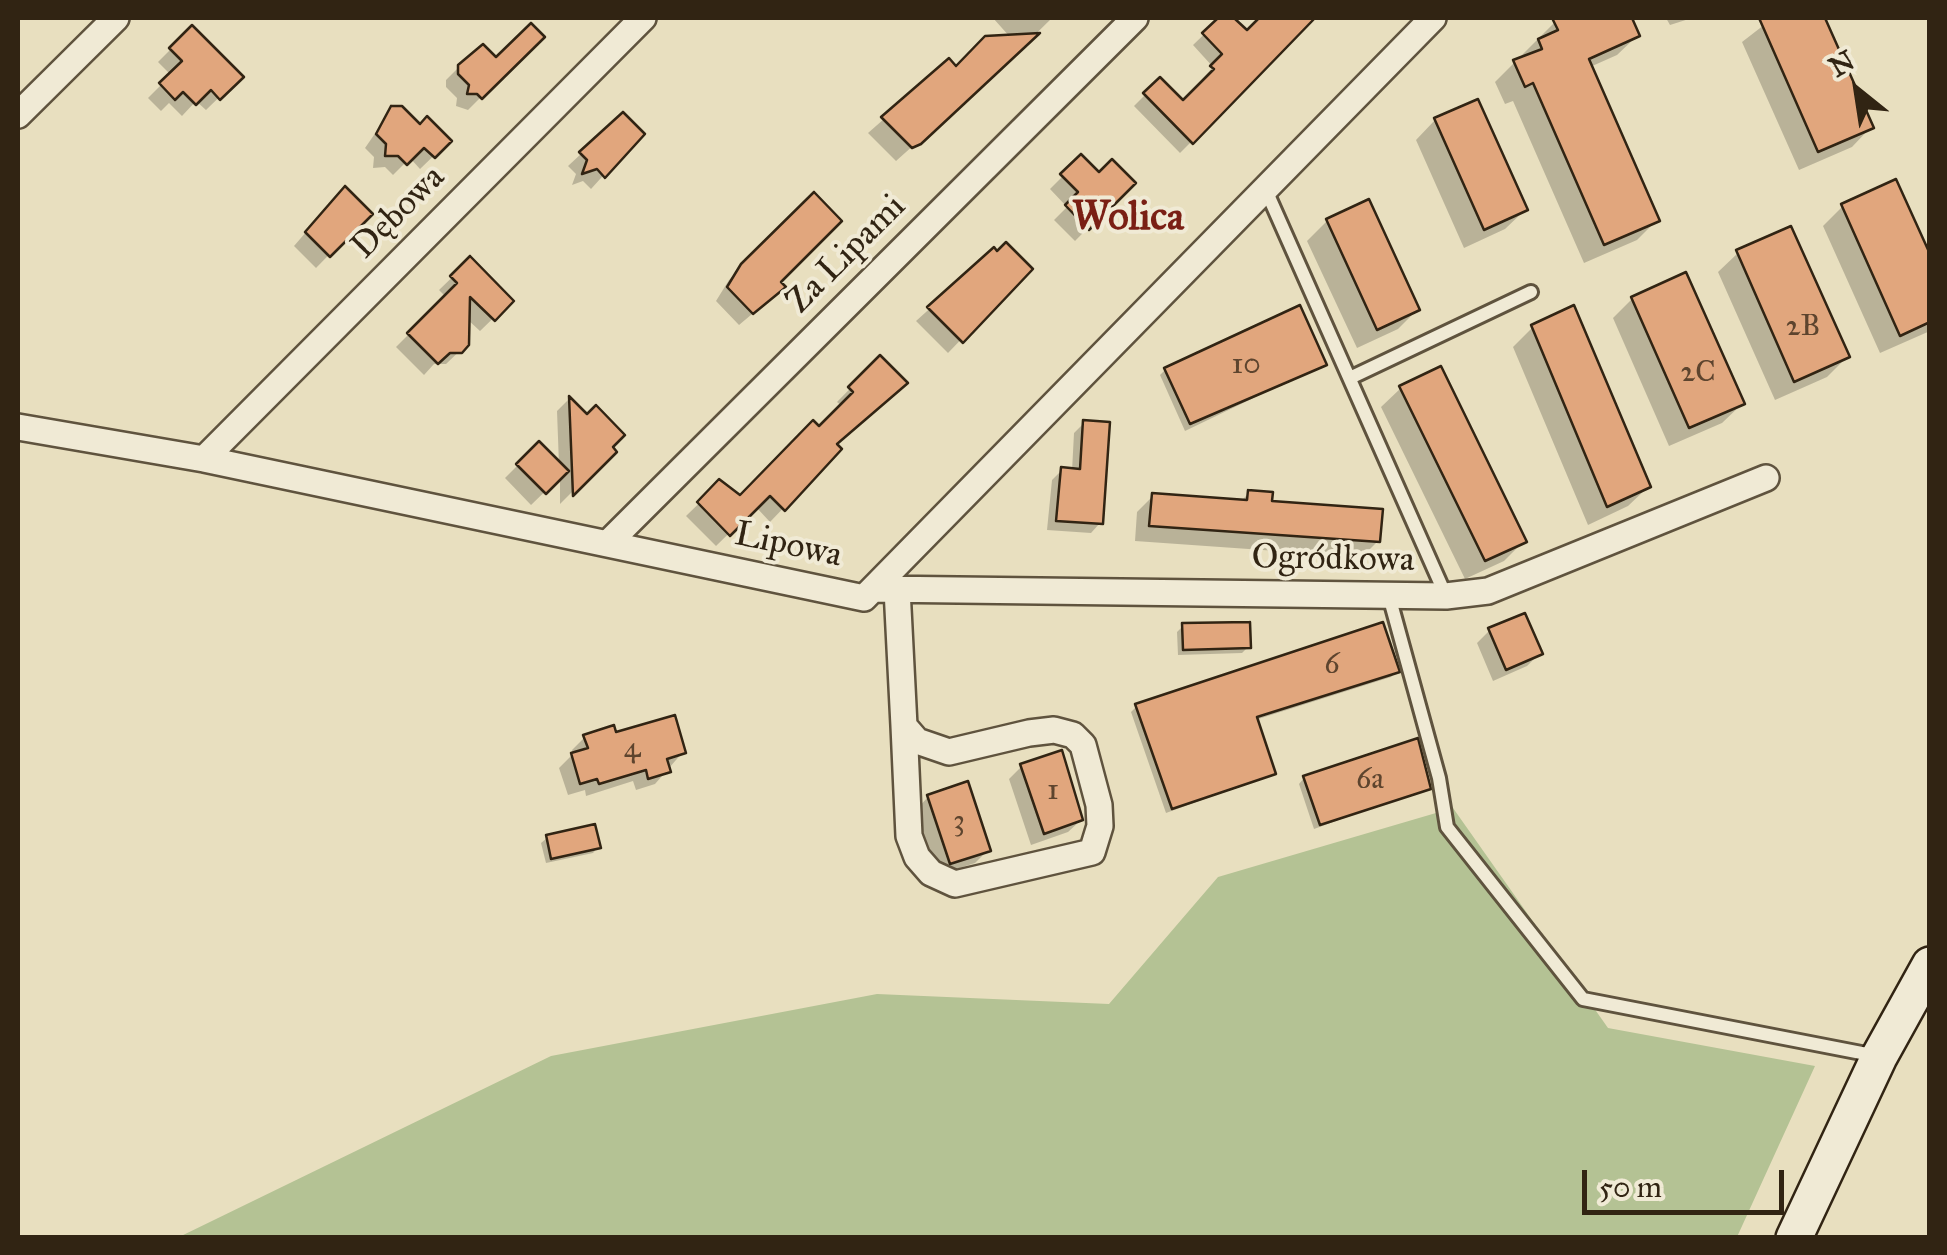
<!DOCTYPE html>
<html>
<head>
<meta charset="utf-8">
<style>
  body { margin:0 }
  #map { position:relative; width:1947px; height:1255px; overflow:hidden; background:#e8dfbf; font-family:"IM FELL Great Primer",serif }
  canvas { display:block }
  .frame { position:absolute; inset:0; border:20px solid #312413; pointer-events:none }
  .north { position:absolute; left:1807px; top:40px; width:100px; height:100px; -webkit-text-stroke:8px #f0ead5; paint-order:stroke; rotate:330deg; font-size:28px; font-weight:700; line-height:40px; text-align:center; color:#312413 }
  .north::after { content:''; display:block; margin:auto; width:35px; height:45px; background:#312413; clip-path:polygon(50% 0,100% 100%,50% 72%,0 100%) }
  .scale { position:absolute; left:1582px; top:1170px; width:202px; height:45px; box-sizing:border-box; border:5px solid #312413; border-top:0; padding-left:12px; font-size:30px; line-height:35px; white-space:nowrap; color:#312413; -webkit-text-stroke:8px #f0ead5; paint-order:stroke }
</style>
</head>
<body>
<div id="map">
<canvas width="1947" height="1255"></canvas>
<div class="frame"></div>
<div class="north">N</div>
<div class="scale">50 m</div>
</div>
<script>
const g = document.querySelector('canvas').getContext('2d');
g.lineJoin = 'round';
function fill(path, color) {
  g.fillStyle = color;
  g.fill(path, 'evenodd');
}
function toPath(rows) {
  const path = new Path2D();
  for (const r of rows) {
    path.moveTo(r[0], r[1]);
    for (let i = 2; i < r.length; i += 2) path.lineTo(r[i], r[i + 1]);
  }
  return path;
}
function stroke(path, color, width, dash) {
  g.strokeStyle = color;
  g.lineWidth = width;
  g.lineCap = dash ? 'butt' : 'round';
  g.setLineDash(dash || []);
  g.stroke(path);
}
function write(font, color, halo, rows, align = 'center') {
  g.font = font + ' "IM FELL Great Primer",serif';
  g.lineWidth = 8;
  g.setLineDash([]);
  g.textBaseline = 'middle';
  g.strokeStyle = halo;
  g.fillStyle = color;
  for (const [text, x, y, turn = 0] of rows) {
    g.save();
    g.translate(x, y);
    g.rotate((+turn || 0) * Math.PI / 180);
    g.textAlign = isNaN(turn) ? turn : align;
    if (halo) g.strokeText(text, 0, 0);
    g.fillText(text, 0, 0);
    g.restore();
  }
}
fill(toPath([
  [1453,808,1608,1028,1815,1066,1737,1237,177,1238,551,1056,877,994,1109,1004,1218,877]
]), '#b4c294');
fill(toPath([
  [993,18,1052,18,946,122,943,119,896,161,868,133,949,62,956,69,1010,37],
  [1221,18,1231,18,1246,34,1262,18,1315,18,1180,153,1134,106,1160,80,1182,102,1213,67,1193,45],
  [1559,18,1629,18,1637,36,1617,55,1590,67,1657,220,1637,240,1584,263,1513,101,1505,104,1495,82],
  [1666,18,1692,18,1670,25],
  [1773,18,1823,18,1871,127,1852,147,1799,170,1742,42],
  [192,28,240,77,206,110,196,101,182,116,169,103,161,111,148,98,171,75,158,62],
  [541,37,468,110,456,106,457,98,446,87,446,80,460,66,496,61],
  [392,109,449,141,420,169,410,158,393,175,385,167,373,168,374,157,365,148],
  [623,115,641,134,591,189,583,181,572,185,576,174,568,166],
  [1435,120,1525,210,1505,229,1464,248,1416,140],
  [1081,158,1099,176,1132,183,1075,241,1054,220,1067,207,1050,189],
  [814,196,770,299,739,325,716,301,729,280],
  [332,202,369,214,316,268,294,246],
  [1843,206,1930,260,1930,331,1880,353,1823,226],
  [1327,221,1417,310,1398,329,1357,348,1307,241],
  [994,251,1029,269,948,353,916,321],
  [1738,253,1847,357,1827,377,1775,400,1718,272],
  [470,260,511,301,480,331,467,319,467,344,446,364,434,364,424,375,396,347,446,297,439,290],
  [1632,299,1742,404,1722,423,1669,446,1613,318],
  [1573,309,1648,487,1628,506,1588,525,1513,347,1532,328],
  [880,358,835,445,839,450,770,522,756,507,716,546,686,516,720,483,740,498,842,406,837,402],
  [1324,364,1185,431,1160,375,1165,370],
  [1401,388,1524,541,1504,561,1465,579,1381,407],
  [569,399,613,451,560,504,560,477,531,505,505,478,539,444,559,465,557,411],
  [1084,423,1100,523,1091,533,1047,530,1052,480,1062,470,1072,471,1074,433],
  [1249,493,1270,504,1378,541,1362,557,1135,541,1137,512,1153,496,1240,502],
  [1183,626,1248,647,1242,653,1178,655,1177,632],
  [1490,630,1540,653,1527,666,1493,681,1477,643],
  [1397,671,1391,677,1255,720,1273,774,1166,813,1131,712,1137,706],
  [614,735,683,752,655,784,636,790,633,781,586,796,585,790,568,795,559,768,573,754,572,750,585,737],
  [1022,766,1081,820,1068,832,1031,845,1009,779],
  [1304,778,1428,788,1314,829,1299,784],
  [928,797,988,850,975,863,937,875,916,810],
  [547,838,598,847,593,853,546,863,541,843]
]), '#0003');
const building = toPath([
  [1218,18,1234,18,1247,30,1259,18,1315,18,1193,144,1143,93,1160,77,1183,100,1214,69,1210,66,1222,54,1202,33,1218,18],
  [1552,18,1632,18,1640,36,1589,59,1660,221,1604,245,1533,83,1525,87,1513,60,1542,49,1538,39,1558,30,1552,18],
  [1759,18,1825,18,1874,128,1818,152,1759,18],
  [531,23,545,37,482,99,477,94,467,94,469,85,458,74,458,65,483,44,496,57,531,23],
  [192,25,244,77,220,100,211,90,196,105,183,92,175,100,159,83,182,61,169,48,192,25],
  [1040,33,921,144,912,148,881,117,949,58,956,66,985,36,1040,33],
  [1478,99,1528,210,1484,230,1434,118,1478,99],
  [391,106,402,106,420,124,427,116,452,141,435,158,424,148,407,165,398,156,385,156,386,144,376,134,391,106],
  [623,112,645,134,605,178,597,169,582,174,587,160,579,152,623,112],
  [1081,154,1099,172,1112,159,1136,183,1089,230,1065,205,1078,192,1060,174,1081,154],
  [1896,179,1930,254,1930,322,1900,336,1841,204,1896,179],
  [345,186,373,214,330,257,305,232,345,186],
  [814,192,842,221,781,282,786,287,753,314,727,287,741,264,814,192],
  [1369,199,1420,310,1377,330,1326,219,1369,199],
  [1791,226,1850,357,1794,382,1736,250,1791,226],
  [1006,242,1033,269,963,343,927,307,994,247,997,251,1006,242],
  [470,256,514,301,495,321,470,297,469,345,462,353,450,353,438,364,407,333,457,283,450,276,470,256],
  [1686,272,1745,404,1689,428,1631,297,1686,272],
  [1300,305,1327,365,1190,424,1164,368,1300,305],
  [1574,305,1651,487,1607,507,1531,325,1574,305],
  [880,355,908,383,837,444,842,449,785,511,770,496,730,536,697,502,719,479,740,495,813,420,819,426,853,392,848,387,880,355],
  [1441,366,1527,542,1485,561,1399,386,1441,366],
  [569,396,587,414,596,405,625,435,613,447,617,452,573,496,569,396],
  [1083,420,1110,422,1103,524,1056,521,1061,467,1080,469,1083,420],
  [539,441,569,471,546,494,516,464,539,441],
  [1248,490,1273,492,1272,501,1383,509,1380,542,1149,526,1152,493,1247,500,1248,490],
  [1525,613,1543,654,1506,670,1488,628,1525,613],
  [1250,622,1251,648,1183,650,1182,623,1250,622],
  [1383,622,1400,672,1257,717,1276,774,1172,809,1135,704,1383,622],
  [675,715,686,753,667,759,671,772,648,779,646,770,599,784,597,779,580,784,571,753,588,748,583,735,614,725,616,732,675,715],
  [1418,738,1431,789,1320,825,1303,776,1418,738],
  [1062,750,1083,820,1044,834,1020,764,1062,750],
  [968,781,991,851,950,864,927,795,968,781],
  [595,824,601,848,551,859,546,835,595,824]
]);
fill(building, '#e1a67d');
stroke(building, '#312413', 2.5);
const lane = toPath([
  [1265,188,1446,596],
  [1352,377,1531,292],
  [1389,596,1439,778,1447,827,1583,999,1877,1056]
]);
const street = toPath([
  [18,115,116,18],
  [18,427,204,459,864,598,1433,18],
  [204,459,643,18],
  [608,543,1135,18],
  [877,589,1446,596,1488,591,1766,478],
  [897,589,904,726,909,836,917,857,931,873,955,884,1092,852,1100,826,1099,805,1083,745,1073,735,1054,730,1029,733,949,752,917,741,904,726]
]);
const secondary = toPath([
  [1794,1238,1879,1057,1930,965]
]);
stroke(lane, '#5f533e', 18);
stroke(street, '#5f533e', 30);
stroke(secondary, '#312413', 40);
stroke(lane, '#f0ead5', 12);
stroke(street, '#f0ead5', 25);
stroke(secondary, '#f0ead5', 35);
write('30px', '#5d442e', null, [
  ["2B",1803,328],
  ["10",1246,366],
  ["2C",1698,374],
  ["6",1332,666],
  ["4",632,750],
  ["6a",1370,781],
  ["1",1053,792],
  ["3",959,823]
]);
write('35px', '#312413', '#f0ead5', [
  ["Dębowa",399,213,-45],
  ["Za Lipami",847,255,-45],
  ["Lipowa",788,546,12],
  ["Ogródkowa",1333,560,1]
]);
write('bold 40px', '#7a1f14', '#f0ead5', [
  ["Wolica",1128,219]
]);
</script>
</body>
</html>
